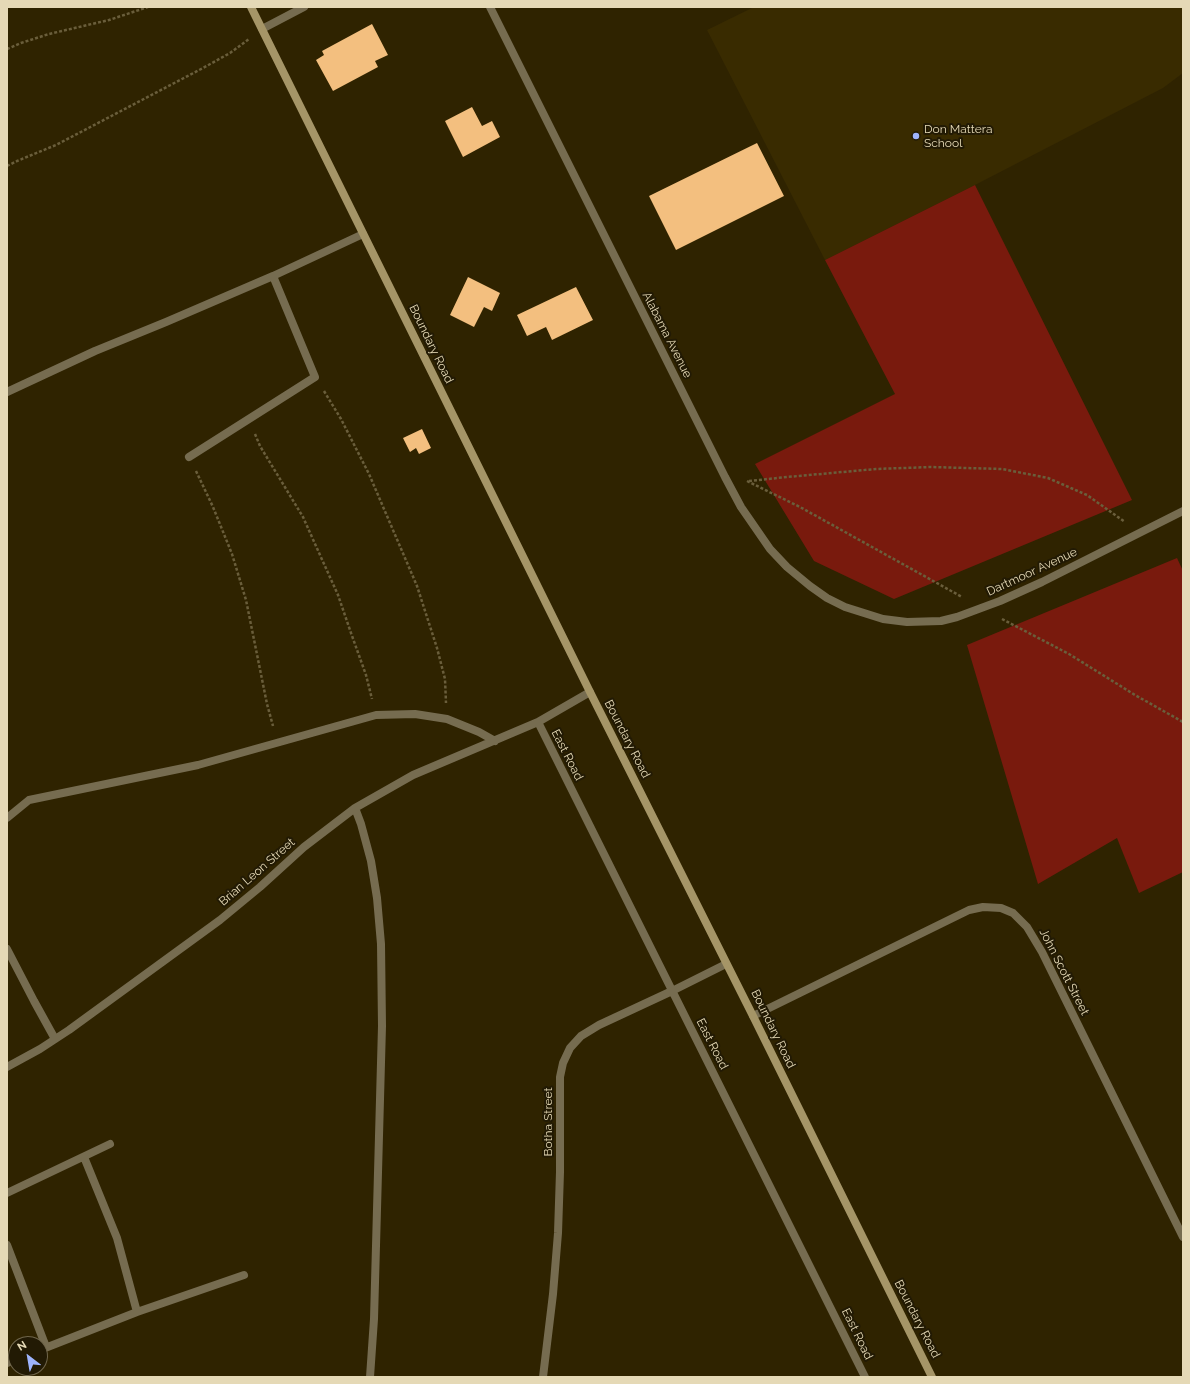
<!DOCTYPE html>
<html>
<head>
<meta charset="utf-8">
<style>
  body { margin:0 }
  #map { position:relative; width:1190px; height:1384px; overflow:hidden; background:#2f2300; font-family:Raleway,sans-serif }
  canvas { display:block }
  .frame { position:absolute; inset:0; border:8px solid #e5d9b6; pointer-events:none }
  .north { position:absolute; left:8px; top:1336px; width:40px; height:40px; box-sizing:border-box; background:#221a04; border:1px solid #70664b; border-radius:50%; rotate:329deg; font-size:11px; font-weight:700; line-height:16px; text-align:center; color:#e5d9b6 }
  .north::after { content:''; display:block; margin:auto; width:14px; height:18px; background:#9eb4fd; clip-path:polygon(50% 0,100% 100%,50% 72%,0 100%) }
</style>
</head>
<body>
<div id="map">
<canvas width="1190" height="1384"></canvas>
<div class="frame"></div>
<div class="north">N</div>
</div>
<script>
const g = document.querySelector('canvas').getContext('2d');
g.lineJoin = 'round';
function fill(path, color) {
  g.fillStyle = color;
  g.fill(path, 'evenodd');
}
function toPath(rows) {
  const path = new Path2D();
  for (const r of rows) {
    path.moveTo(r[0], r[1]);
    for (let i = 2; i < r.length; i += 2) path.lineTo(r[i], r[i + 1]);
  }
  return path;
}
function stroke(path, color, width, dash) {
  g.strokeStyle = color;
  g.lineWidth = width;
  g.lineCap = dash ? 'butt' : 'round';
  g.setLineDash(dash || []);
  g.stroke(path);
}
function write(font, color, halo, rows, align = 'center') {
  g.font = font + ' Raleway,sans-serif';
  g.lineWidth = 4;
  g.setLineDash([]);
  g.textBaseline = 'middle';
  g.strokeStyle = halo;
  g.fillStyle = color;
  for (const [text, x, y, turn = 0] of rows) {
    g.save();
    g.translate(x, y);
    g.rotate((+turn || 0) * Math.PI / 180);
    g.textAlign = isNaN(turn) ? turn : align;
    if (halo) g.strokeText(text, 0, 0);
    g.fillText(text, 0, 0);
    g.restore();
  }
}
fill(toPath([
  [754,7,1183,7,1183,73,1163,88,975,185,825,260,707,30]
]), '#392b00');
fill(toPath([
  [975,185,1132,500,894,599,814,561,755,464,895,394,825,260],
  [1177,558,1183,571,1183,872,1139,893,1117,838,1038,884,967,645]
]), '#791a0d');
fill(toPath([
  [372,24,388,55,375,61,378,67,333,91,316,60,324,55,322,51],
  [472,107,482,126,492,121,500,137,463,157,445,121],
  [757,143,784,196,676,250,649,196],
  [468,277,500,293,492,311,484,307,474,327,450,315],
  [576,287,593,320,552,340,546,327,527,336,517,315],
  [422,429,431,448,419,454,416,448,410,452,403,438]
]), '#f3bf7f');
stroke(toPath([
  [7,49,21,43,49,34,109,20,148,7],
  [7,166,17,161,56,145,203,68,230,53,249,39],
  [324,391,341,419,369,474,417,586,437,648,445,679,446,703],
  [255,434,260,446,303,517,320,555,338,595,351,633,366,675,372,699],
  [196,471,213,507,232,554,246,600,267,704,273,726],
  [747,481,800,507,962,597],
  [749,481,787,477,876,469,931,467,1002,469,1048,478,1087,495,1125,522],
  [1002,619,1069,654,1135,695,1183,722]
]), '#6a5e3b', 2.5, [3, 2]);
stroke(toPath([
  [490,7,725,477,741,507,770,549,787,567,810,586,827,598,845,607,883,619,907,622,941,621,957,617,1000,601,1042,582,1183,511],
  [262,29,304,7],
  [7,392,95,351,166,322,273,276,363,234],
  [189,457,315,377,273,276],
  [538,722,865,1377],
  [355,808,361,824,371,861,377,898,381,944,382,1026,374,1319,370,1377],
  [7,818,29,800,198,765,376,715,415,714,447,719,479,732,495,741],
  [7,949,34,1001,55,1039],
  [753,1016,969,910,983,907,1001,908,1013,913,1027,927,1042,952,1183,1237],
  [7,1067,40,1049,69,1030,220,920,260,887,304,847,355,808,413,775,538,722,590,692],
  [84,1157,117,1238,137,1312],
  [7,1193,110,1144],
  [7,1245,46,1347],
  [40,1350,137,1312,244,1275],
  [7,1363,16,1359],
  [543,1377,553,1294,558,1233,560,1172,560,1077,563,1063,570,1048,581,1036,599,1025,672,991,726,964]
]), '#766c50', 8);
stroke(toPath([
  [251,7,590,692,753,1016,932,1377]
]), '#a59567', 8);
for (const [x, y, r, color] of [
  [916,136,4,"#9eb4fd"]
]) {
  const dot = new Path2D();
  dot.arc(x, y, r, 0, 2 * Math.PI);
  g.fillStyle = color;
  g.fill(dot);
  stroke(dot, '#221a04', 1.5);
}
write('12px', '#e5d9b6', '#221a04', [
  ["Don Mattera",924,129],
  ["School",924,143]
], 'left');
write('12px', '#e5d9b6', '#221a04', [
  ["Alabama Avenue",667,335,63],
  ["Boundary Road",431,344,64],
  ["Dartmoor Avenue",1032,572,-25],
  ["Boundary Road",627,739,63],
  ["East Road",567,755,63],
  ["Brian Leon Street",257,872,-41],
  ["John Scott Street",1064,972,63],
  ["Boundary Road",773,1029,64],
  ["East Road",712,1044,63],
  ["Botha Street",548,1122,-90],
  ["Boundary Road",917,1319,63],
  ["East Road",857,1334,64]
]);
</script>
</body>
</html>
